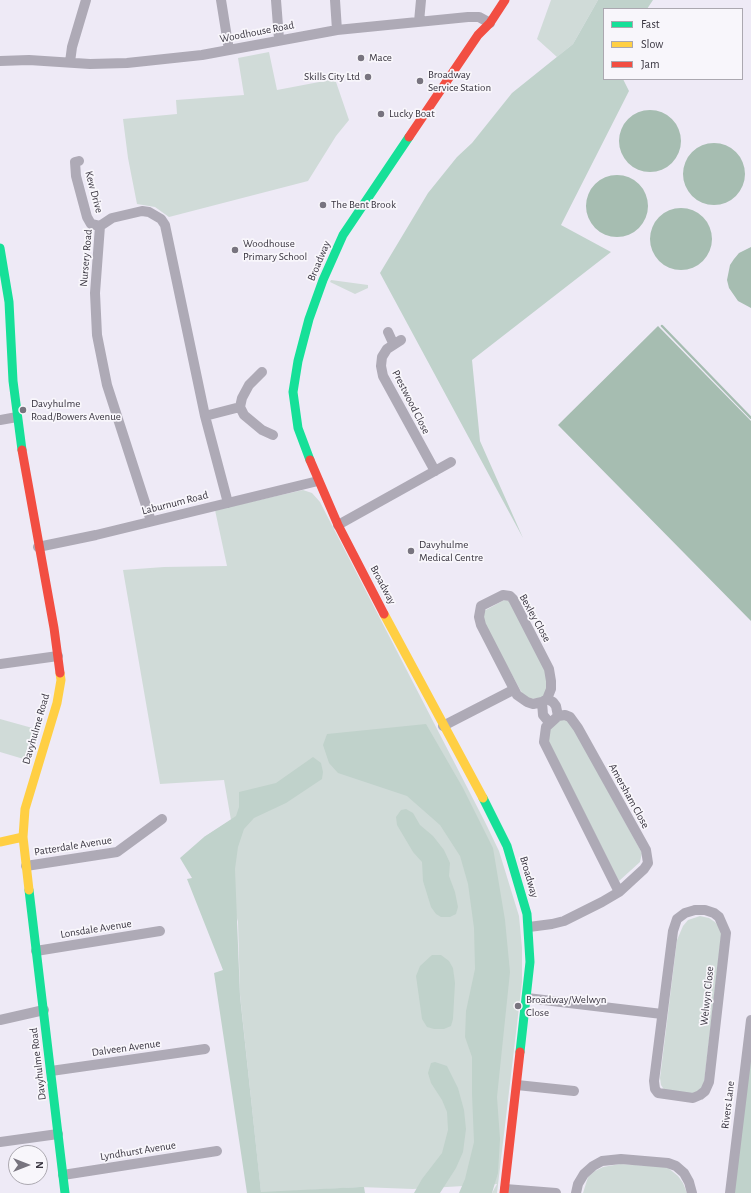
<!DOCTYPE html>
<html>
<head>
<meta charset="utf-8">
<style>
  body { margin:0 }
  #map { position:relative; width:751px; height:1193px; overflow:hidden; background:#eeeaf6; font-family:"Alegreya Sans",sans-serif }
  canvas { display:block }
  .legend { position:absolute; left:603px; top:8px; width:140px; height:72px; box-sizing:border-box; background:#f8f6fb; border:1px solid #aba8b0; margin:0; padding:5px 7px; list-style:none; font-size:12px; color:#38343f }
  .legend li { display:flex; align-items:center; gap:8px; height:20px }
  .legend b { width:20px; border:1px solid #aba8b0 }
  .north { position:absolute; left:8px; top:1145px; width:40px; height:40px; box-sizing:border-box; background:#f8f6fb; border:1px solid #aba8b0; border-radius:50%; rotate:90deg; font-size:11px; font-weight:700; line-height:16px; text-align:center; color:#38343f }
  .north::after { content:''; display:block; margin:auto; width:14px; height:18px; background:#78747f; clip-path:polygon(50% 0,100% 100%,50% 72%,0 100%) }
</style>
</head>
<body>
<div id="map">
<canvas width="751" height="1193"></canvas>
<ul class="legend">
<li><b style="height:5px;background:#16e098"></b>Fast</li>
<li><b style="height:5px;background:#ffcf43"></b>Slow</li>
<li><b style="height:5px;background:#f24e42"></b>Jam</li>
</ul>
<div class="north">N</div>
</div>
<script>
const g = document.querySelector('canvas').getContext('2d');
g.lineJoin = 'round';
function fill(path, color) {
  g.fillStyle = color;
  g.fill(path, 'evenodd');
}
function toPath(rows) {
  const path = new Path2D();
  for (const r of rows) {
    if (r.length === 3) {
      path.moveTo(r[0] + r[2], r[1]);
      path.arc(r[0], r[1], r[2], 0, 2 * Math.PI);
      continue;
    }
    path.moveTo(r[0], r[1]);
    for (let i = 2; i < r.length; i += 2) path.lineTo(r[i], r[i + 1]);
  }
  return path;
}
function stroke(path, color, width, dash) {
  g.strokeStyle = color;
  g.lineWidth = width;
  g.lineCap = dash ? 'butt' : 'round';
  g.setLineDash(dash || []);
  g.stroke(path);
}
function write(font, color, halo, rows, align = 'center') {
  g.font = font + ' "Alegreya Sans",sans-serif';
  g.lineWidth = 3.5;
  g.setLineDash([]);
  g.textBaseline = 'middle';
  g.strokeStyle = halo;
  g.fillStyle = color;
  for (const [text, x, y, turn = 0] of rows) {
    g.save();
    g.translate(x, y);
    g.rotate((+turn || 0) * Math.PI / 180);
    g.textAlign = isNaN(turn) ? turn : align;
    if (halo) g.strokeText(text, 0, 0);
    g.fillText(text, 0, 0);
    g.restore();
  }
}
fill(toPath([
  [551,0,598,0,573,44,557,57,537,39],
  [269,52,277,90,335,79,349,120,336,136,308,181,169,217,155,207,137,204,128,158,123,119,177,114,176,100,244,95,238,58],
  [331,280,368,285,368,288,355,294,330,282],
  [303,490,312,493,320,502,485,822,499,851,519,916,522,948,522,982,497,1193,492,1193,497,1184,413,1189,360,1187,261,1193,240,995,238,922,224,870,204,837,231,820,224,780,160,784,123,570,164,567,227,566,215,510],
  [504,600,510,601,546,667,548,684,545,694,541,698,531,699,523,695,483,622,484,611],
  [0,719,36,729,27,760,0,752],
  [559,719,569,720,642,853,640,862,619,881,548,741,550,726],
  [700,916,709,918,715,922,721,929,721,938,704,1083,702,1089,692,1094,665,1091,661,1085,660,1078,677,940,683,926,688,920],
  [620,1164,667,1167,678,1176,683,1183,687,1193,583,1193,588,1177,595,1171,603,1167]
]), '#d0dbd8');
fill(toPath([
  [598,0,653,0,647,9,604,9,604,79,623,79,629,91,561,225,611,252,472,360,480,441,523,538,380,273,428,193,457,157,472,143,512,93,573,44],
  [426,724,463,788,493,848,505,920,510,972,497,1097,500,1139,498,1173,492,1193,459,1193,465,1179,474,1142,472,1094,472,1057,465,1037,466,1011,475,969,474,928,468,884,460,856,440,825,407,796,338,773,329,763,323,745,327,734],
  [313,757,321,763,323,772,322,779,286,803,254,818,244,829,238,847,235,869,240,996,261,1192,360,1187,364,1187,365,1193,247,1193,214,973,223,970,187,879,192,878,180,858,204,837,236,816,239,807,239,792,276,783],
  [406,809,413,813,420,825,433,836,444,850,450,863,449,876,455,892,458,907,456,914,450,917,441,917,436,914,431,907,423,881,422,862,413,852,397,825,396,817,401,810],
  [432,955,441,955,449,961,453,968,455,983,453,1019,451,1026,444,1029,434,1029,427,1027,422,1019,416,976,420,966],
  [751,1052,751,1193,734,1193],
  [435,1062,447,1066,458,1088,464,1110,466,1129,463,1152,456,1168,440,1193,414,1193,422,1179,442,1153,448,1130,447,1112,442,1100,431,1083,428,1073,431,1063]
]), '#c0d2cb');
fill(toPath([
  [650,141,31],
  [714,174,31],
  [617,206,31],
  [681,239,31],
  [751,247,751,308,738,301,729,288,727,280,730,265,734,259,739,253],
  [658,326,751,421,751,621,558,425]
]), '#a6bdb1');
stroke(toPath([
  [662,326,751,418]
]), '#a6bdb1', 2.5);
stroke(toPath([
  [221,0,229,50],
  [276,0,279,39],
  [335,0,337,30],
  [419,22,421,0],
  [0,61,29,60,90,64,127,63,202,55,337,30,468,17,479,17,490,23],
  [70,62,72,47,86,0],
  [79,161,75,162,76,176,87,217,91,224,100,226],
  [388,332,393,343],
  [401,340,387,349,382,357,381,366,383,376,435,471],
  [262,372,249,385,242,398,240,407,244,415,262,430,273,435],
  [205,416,240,407],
  [0,420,17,417],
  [151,521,107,385,97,335,95,293,100,226,112,218,142,211,149,212,161,219,165,225,205,416,228,503],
  [338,525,451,462],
  [38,547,96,535,318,481],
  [503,595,510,596,513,599,549,669,551,681,551,689,547,699,542,702,533,704,527,702,517,695,481,625,479,617,481,606,503,595],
  [0,664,58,656],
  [547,699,553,702,556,706,558,716],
  [542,702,543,715,548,721,552,721],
  [443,726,513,690],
  [26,866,117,852,162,819],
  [695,910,705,910,714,913,719,917,726,933,709,1082,705,1091,700,1095,693,1098,658,1093,655,1089,654,1081,673,931,677,919,685,913,695,910],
  [529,927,552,924,564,921,602,902,619,892,644,869,648,863,646,850,578,728,570,717,565,715,558,716,546,727,544,742,619,892],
  [36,951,160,931],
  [527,998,662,1014],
  [0,1020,44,1010],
  [51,1071,205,1049],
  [517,1085,574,1091],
  [0,1142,58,1134],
  [63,1175,217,1151],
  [505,1189,556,1193],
  [576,1193,578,1184,584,1174,593,1166,602,1161,621,1159,668,1163,676,1166,684,1173,689,1182,692,1193],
  [730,1193,751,1020]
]), '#aeaab6', 10);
stroke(toPath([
  [0,248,9,302,13,381,22,450],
  [310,460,298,428,293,392,298,361,309,319,323,280,343,235,409,137],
  [483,798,507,846,527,914,530,962,520,1052],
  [29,890,65,1193]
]), '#16e098', 9);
stroke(toPath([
  [384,614,483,798],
  [0,842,23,837],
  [29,890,23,837,25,809,57,703,61,680,60,673]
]), '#ffcf43', 9);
stroke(toPath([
  [409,137,478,35,490,23,505,0],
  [22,450,54,628,60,673],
  [310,460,338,525,384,614],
  [504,1193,520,1052]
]), '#f24e42', 9);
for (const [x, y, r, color] of [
  [361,58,4,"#78747f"],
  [368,77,4,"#78747f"],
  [420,81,4,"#78747f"],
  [381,114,4,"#78747f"],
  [323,205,4,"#78747f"],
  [235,250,4,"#78747f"],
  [23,410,4,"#78747f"],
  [411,551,4,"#78747f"],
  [518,1006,4,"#78747f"]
]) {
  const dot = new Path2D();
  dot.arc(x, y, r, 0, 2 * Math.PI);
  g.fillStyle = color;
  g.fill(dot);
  stroke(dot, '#f8f6fb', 1.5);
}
write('11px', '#38343f', '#f8f6fb', [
  ["Woodhouse Road",257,32,-11],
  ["Kew Drive",94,192,75],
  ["Nursery Road",86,258,-85],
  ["Broadway",319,261,-67],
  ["Prestwood Close",411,402,63],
  ["Laburnum Road",175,503,-14],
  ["Broadway",383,585,62],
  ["Bexley Close",535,618,61],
  ["Davyhulme Road",36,729,-74],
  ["Amersham Close",629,796,61],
  ["Patterdale Avenue",73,846,-9],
  ["Broadway",529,877,74],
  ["Lonsdale Avenue",96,929,-9],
  ["Welwyn Close",707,996,-84],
  ["Dalveen Avenue",126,1048,-8],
  ["Davyhulme Road",38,1064,-97],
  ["Rivers Lane",728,1105,-83],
  ["Lyndhurst Avenue",138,1151,-9]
]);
write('11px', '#38343f', '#f8f6fb', [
  ["Mace",369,58],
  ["Broadway",428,75],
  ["Service Station",428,88],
  ["Skills City Ltd",360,77,"right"],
  ["Lucky Boat",389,114],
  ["The Bent Brook",331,205],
  ["Woodhouse",243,244],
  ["Primary School",243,257],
  ["Davyhulme",31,404],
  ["Road/Bowers Avenue",31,417],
  ["Davyhulme",419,545],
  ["Medical Centre",419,558],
  ["Broadway/Welwyn",526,1000],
  ["Close",526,1013]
], 'left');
</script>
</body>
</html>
